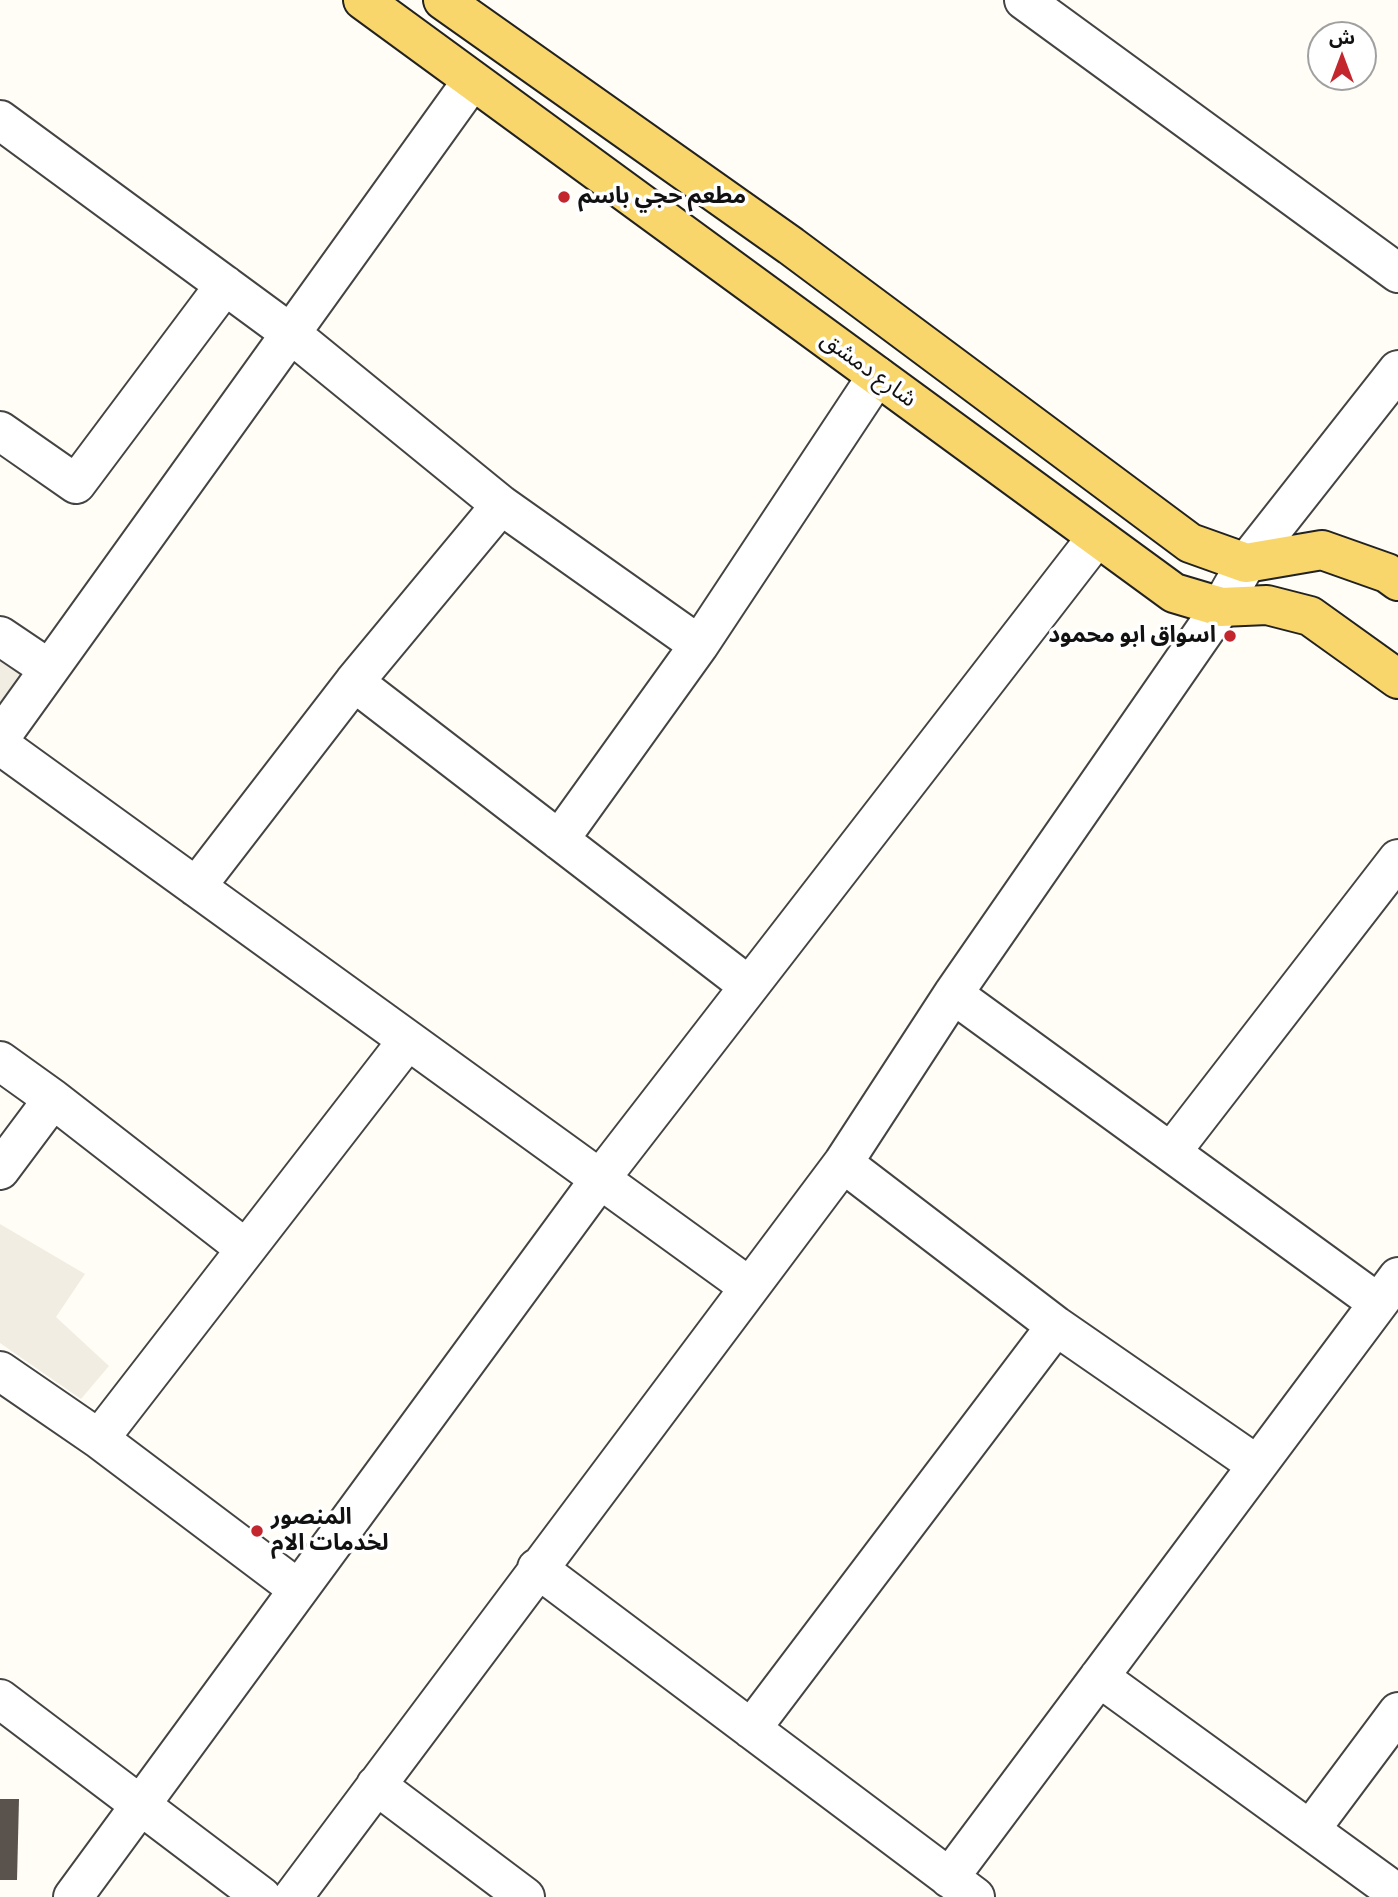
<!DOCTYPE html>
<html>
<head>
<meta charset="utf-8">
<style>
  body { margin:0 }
  #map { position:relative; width:1398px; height:1897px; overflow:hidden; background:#fffdf5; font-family:"Source Serif 4","Noto Sans Arabic",serif }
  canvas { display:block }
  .north { position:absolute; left:1307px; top:21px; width:70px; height:70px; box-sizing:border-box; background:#fff; border:2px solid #a0a0a0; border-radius:50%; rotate:0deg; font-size:19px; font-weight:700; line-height:28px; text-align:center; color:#111 }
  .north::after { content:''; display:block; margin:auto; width:24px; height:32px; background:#c4262e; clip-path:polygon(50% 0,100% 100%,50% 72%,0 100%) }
</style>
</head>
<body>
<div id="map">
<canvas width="1398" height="1897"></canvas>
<div class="north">ش</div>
</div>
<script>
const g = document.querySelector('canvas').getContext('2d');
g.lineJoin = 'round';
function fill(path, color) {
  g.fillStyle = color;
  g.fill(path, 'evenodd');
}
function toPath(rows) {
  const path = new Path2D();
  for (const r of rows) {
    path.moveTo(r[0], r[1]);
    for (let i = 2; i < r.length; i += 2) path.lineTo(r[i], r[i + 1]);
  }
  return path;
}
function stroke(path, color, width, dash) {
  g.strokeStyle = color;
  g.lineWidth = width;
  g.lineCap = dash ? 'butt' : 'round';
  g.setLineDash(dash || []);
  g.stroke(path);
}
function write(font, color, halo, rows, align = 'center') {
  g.font = font + ' "Source Serif 4","Noto Sans Arabic",serif';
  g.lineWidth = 7;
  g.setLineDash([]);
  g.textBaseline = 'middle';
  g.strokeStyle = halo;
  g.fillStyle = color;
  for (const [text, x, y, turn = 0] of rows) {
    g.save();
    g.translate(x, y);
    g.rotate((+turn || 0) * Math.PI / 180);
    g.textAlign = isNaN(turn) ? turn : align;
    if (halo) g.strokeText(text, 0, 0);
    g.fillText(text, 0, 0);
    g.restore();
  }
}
fill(toPath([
  [0,657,25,675,0,708],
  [0,1224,85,1274,56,1317,109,1366,81,1399,0,1343]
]), '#f1ede2');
fill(toPath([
  [0,1799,19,1799,17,1880,0,1880]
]), '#5a524d');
const minor = toPath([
  [1024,0,1398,273],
  [0,120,290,333,501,505,699,645,877,376],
  [0,431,76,484,225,285],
  [0,636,49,669],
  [354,682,501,505],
  [0,738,472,81],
  [0,745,748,1286],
  [559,840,699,645],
  [196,887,354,682,749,986],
  [953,994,1378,1303],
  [0,1061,53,1099],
  [1172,1151,1398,859],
  [843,1163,1056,1326,1257,1465],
  [0,1170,53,1099,246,1249],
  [0,1371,99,1439,408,1040],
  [99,1439,298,1589],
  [537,1568,975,1897],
  [1099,1677,1398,1894],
  [0,1699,262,1897],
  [751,1729,1056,1326],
  [376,1785,525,1897],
  [1310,1830,1398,1712],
  [949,1878,1398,1277],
  [73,1897,600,1179,1097,537],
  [293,1897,843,1163,953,994,1221,607,1246,563,1398,370]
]);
const major = toPath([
  [363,0,1174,593,1221,607,1267,605,1310,616,1398,679],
  [443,0,791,246,1190,543,1246,563,1322,550,1387,573,1398,581]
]);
stroke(minor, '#444', 42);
stroke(major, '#222', 42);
stroke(minor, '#fff', 38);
stroke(major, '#f9d66b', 38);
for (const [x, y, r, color] of [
  [564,197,7,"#c4262e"],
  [1230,636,7,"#c4262e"],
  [257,1531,7,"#c4262e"]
]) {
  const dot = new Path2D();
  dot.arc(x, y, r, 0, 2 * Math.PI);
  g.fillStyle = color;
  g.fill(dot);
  stroke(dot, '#fff', 2.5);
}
write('bold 23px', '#111', '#fff', [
  ["مطعم حجي باسم",578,197],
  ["اسواق ابو محمود",1216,636,"right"],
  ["المنصور",271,1518],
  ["لخدمات الام",271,1544]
], 'left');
write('23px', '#111', '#fff', [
  ["شارع دمشق",868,370,36]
]);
</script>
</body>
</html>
